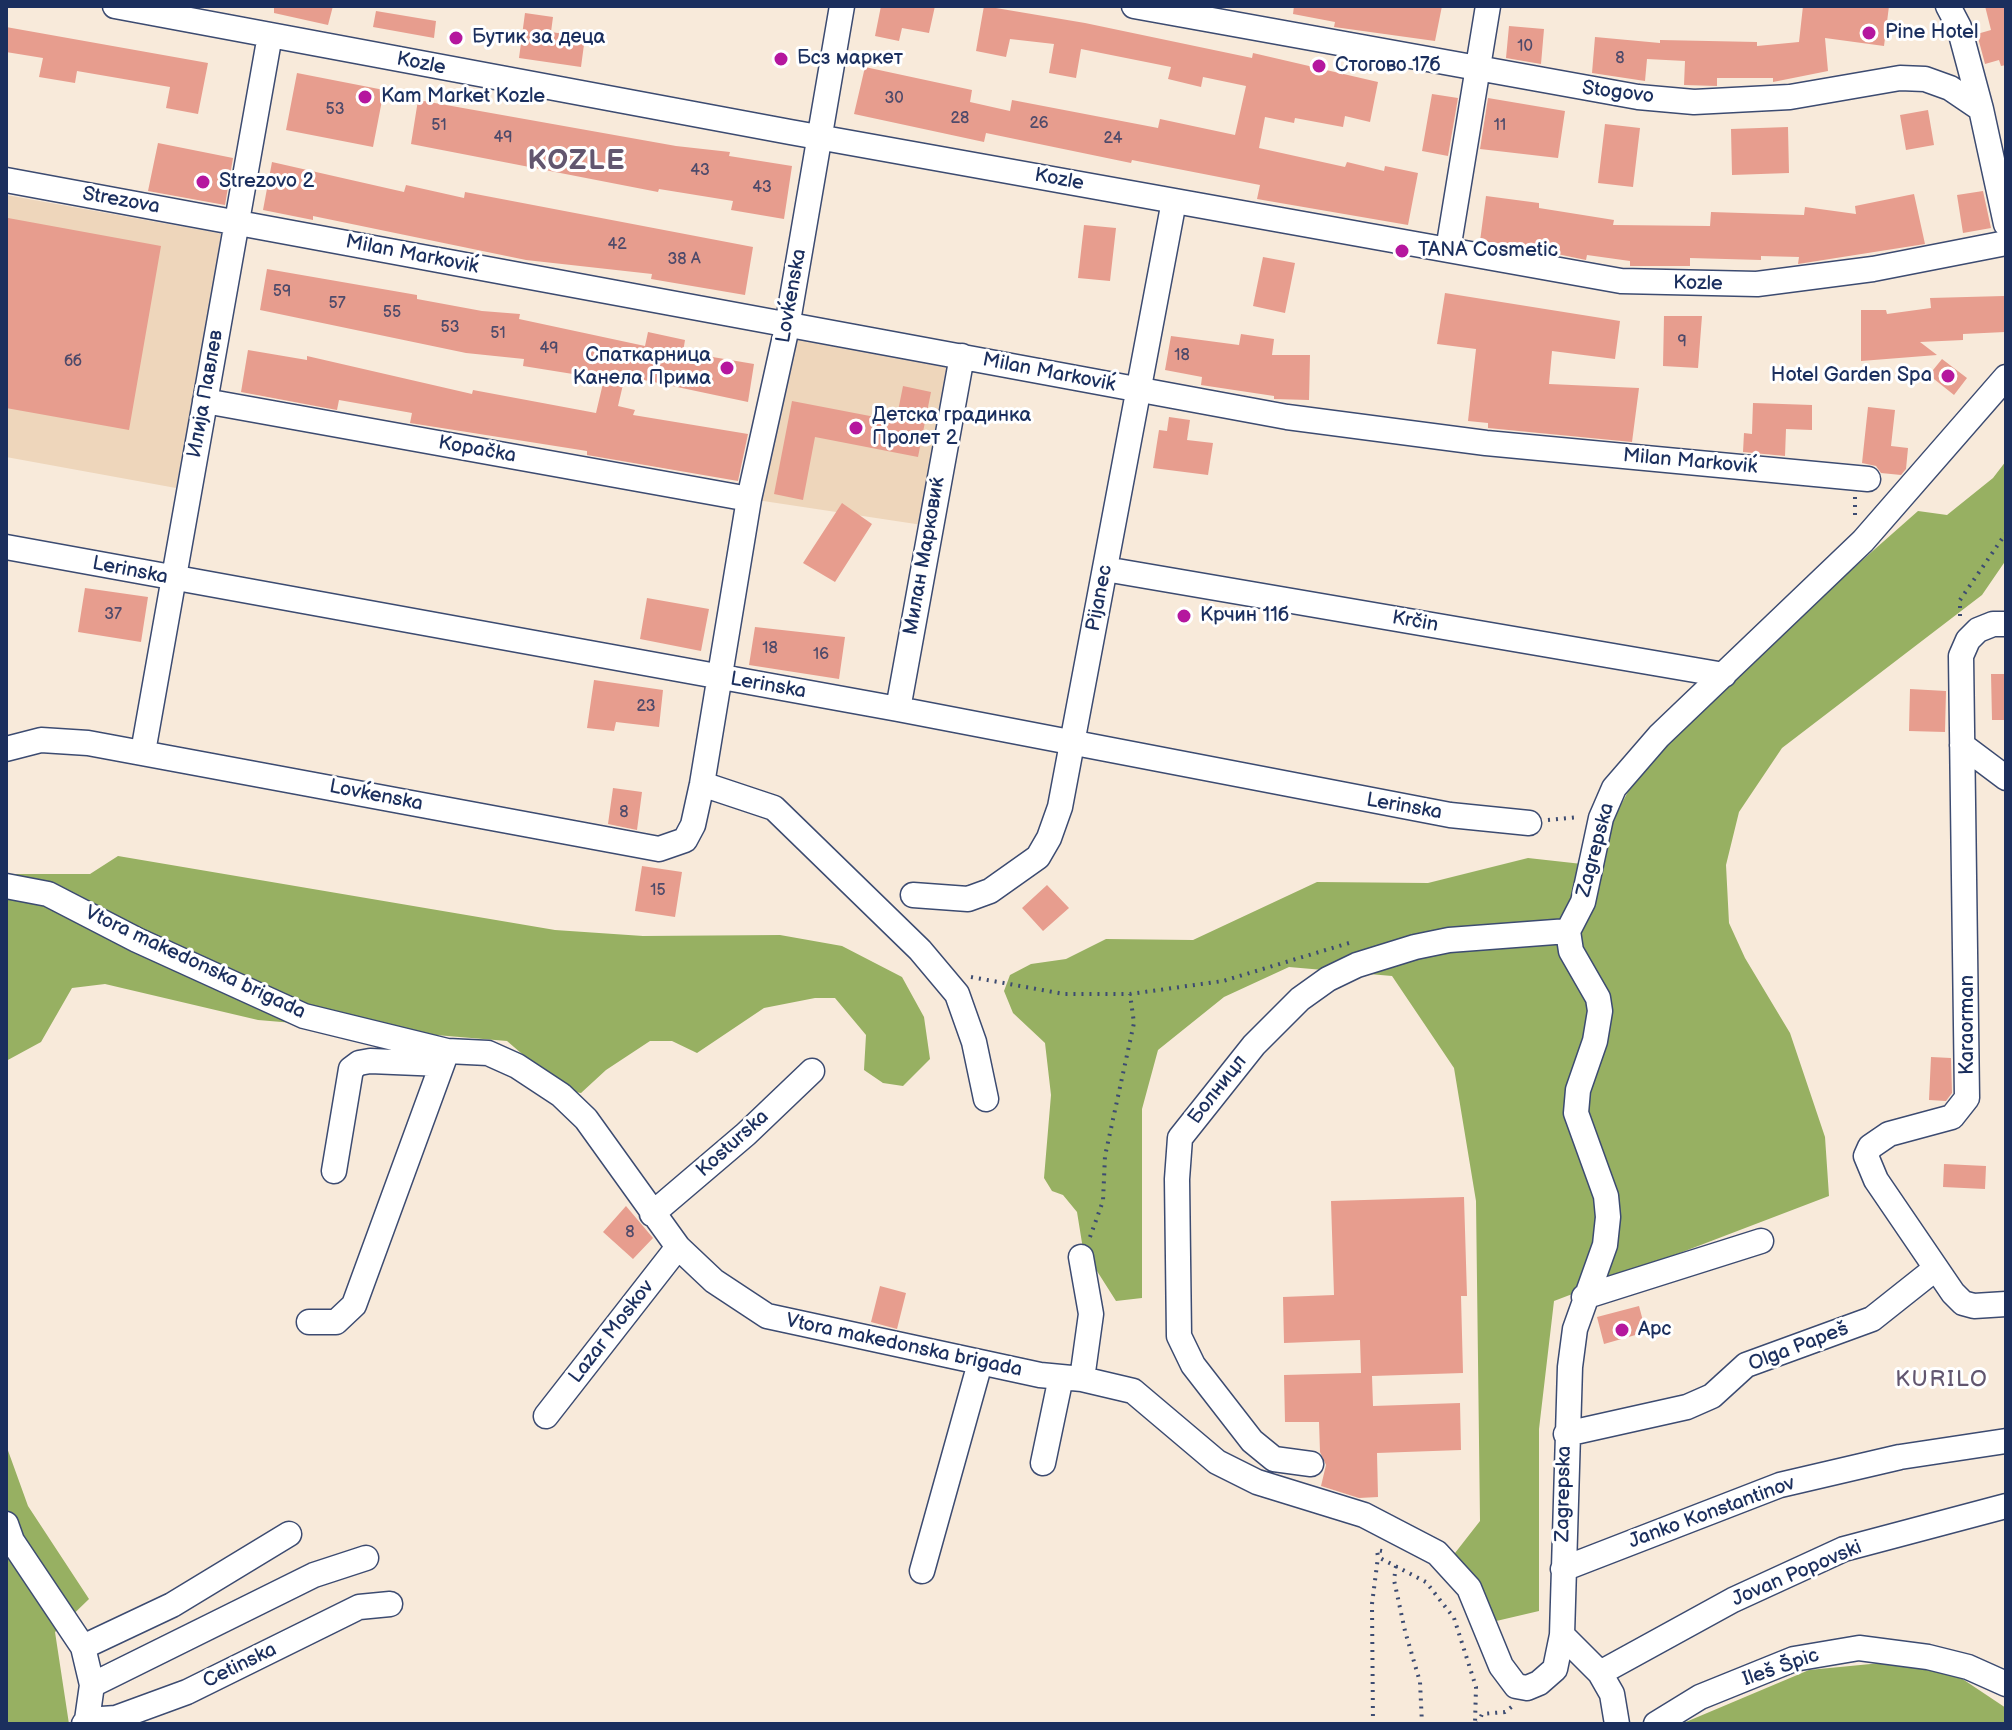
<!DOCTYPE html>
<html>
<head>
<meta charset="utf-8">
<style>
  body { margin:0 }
  #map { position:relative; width:2012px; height:1730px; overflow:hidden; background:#f8eada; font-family:"Balsamiq Sans",sans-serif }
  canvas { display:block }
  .frame { position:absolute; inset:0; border:8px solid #1b2f5e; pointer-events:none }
</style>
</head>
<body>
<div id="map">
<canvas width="2012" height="1730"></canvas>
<div class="frame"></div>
</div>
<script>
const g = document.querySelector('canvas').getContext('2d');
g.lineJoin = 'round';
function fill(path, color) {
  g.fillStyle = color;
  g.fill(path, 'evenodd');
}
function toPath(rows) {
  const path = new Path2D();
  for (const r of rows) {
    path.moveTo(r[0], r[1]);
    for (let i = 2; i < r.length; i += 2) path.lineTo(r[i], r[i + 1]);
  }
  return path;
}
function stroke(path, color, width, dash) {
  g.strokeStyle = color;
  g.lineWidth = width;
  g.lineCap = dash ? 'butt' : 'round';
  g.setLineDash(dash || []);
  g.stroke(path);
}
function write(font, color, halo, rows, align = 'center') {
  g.font = font + ' "Balsamiq Sans",sans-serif';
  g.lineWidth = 6;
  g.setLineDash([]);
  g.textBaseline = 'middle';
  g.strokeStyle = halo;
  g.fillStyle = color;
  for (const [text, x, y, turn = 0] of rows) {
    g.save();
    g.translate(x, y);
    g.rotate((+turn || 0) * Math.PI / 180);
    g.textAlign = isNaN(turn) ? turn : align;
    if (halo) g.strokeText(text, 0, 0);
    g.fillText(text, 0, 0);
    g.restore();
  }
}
fill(toPath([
  [6,195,224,234,176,488,6,457],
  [787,327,962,356,929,526,750,499]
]), '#eed6bb');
fill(toPath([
  [2006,461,2006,560,1982,595,1782,748,1739,812,1726,865,1729,923,1745,958,1790,1033,1825,1137,1829,1196,1554,1301,1539,1429,1539,1611,1492,1622,1448,1562,1480,1521,1476,1201,1454,1068,1392,976,1289,967,1224,997,1158,1050,1142,1109,1142,1298,1116,1301,1083,1249,1077,1212,1063,1195,1052,1191,1044,1178,1051,1095,1045,1043,1013,1013,1004,991,1010,975,1031,964,1066,959,1106,939,1193,940,1317,882,1428,883,1528,858,1582,864,1601,842,1630,788,1674,731,1721,685,1918,511,1947,515,1993,478],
  [118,856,555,930,643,936,780,935,842,946,902,977,924,1017,930,1059,903,1086,883,1083,864,1070,866,1035,835,998,815,998,764,1008,697,1053,672,1041,650,1041,606,1070,581,1093,564,1090,507,1041,258,1020,105,984,72,988,41,1042,6,1061,6,883,11,874,90,874],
  [6,1445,28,1506,89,1599,55,1632,69,1724,6,1724],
  [1881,1663,1952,1672,2006,1708,2006,1724,1681,1724,1809,1670]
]), '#97b062');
fill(toPath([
  [274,6,333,6,328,25,274,13],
  [881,6,935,6,929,33,902,28,899,41,875,36],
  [984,6,1085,23,1252,58,1253,53,1378,82,1370,122,1345,116,1343,127,1295,118,1294,123,1265,117,1259,148,1345,167,1347,162,1384,171,1385,166,1418,173,1408,225,1257,199,1260,185,1132,160,1131,163,986,133,984,142,854,114,865,67,972,90,970,102,1010,111,1012,100,1158,128,1160,119,1235,135,1246,86,1203,77,1201,87,1168,79,1171,67,1081,49,1076,78,1049,73,1054,44,1010,39,1006,57,976,51],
  [1294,6,1442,6,1435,41,1334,27,1335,22,1293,14],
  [1803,6,1889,6,1884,46,1825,38,1828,71,1773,82,1773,78,1717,78,1717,86,1684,85,1685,61,1647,59,1645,81,1592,73,1595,37,1660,43,1660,40,1757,42,1757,46,1799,42],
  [1985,6,2006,6,2006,65,2001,66,1999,60,1985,64,1977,34,1991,30],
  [376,11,436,21,434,38,373,27],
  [525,13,553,17,551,32,585,37,581,67,519,58],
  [1509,26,1544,29,1541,64,1506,58],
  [6,27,208,63,198,114,166,108,170,87,77,71,75,83,39,77,43,58,6,52],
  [297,73,384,90,373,147,286,130],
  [1432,94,1458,98,1448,156,1422,151],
  [1488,98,1565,111,1558,158,1480,149],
  [418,100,676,146,730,152,729,156,792,166,784,219,731,210,733,201,659,189,658,192,411,144],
  [1928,110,1934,145,1906,150,1900,115],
  [1605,124,1640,128,1633,187,1598,183],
  [1788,127,1789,173,1732,175,1731,129],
  [158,143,233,158,225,205,148,191],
  [272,162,404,192,406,185,464,198,465,192,753,247,745,295,651,279,652,274,526,260,313,216,313,220,263,210],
  [1983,191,1991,228,1963,233,1957,195],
  [1914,194,1925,244,1798,264,1799,257,1761,256,1761,260,1690,258,1690,266,1630,266,1630,261,1587,255,1586,260,1557,254,1558,250,1480,241,1486,196,1539,203,1539,208,1614,220,1613,225,1710,226,1711,212,1804,215,1805,207,1856,214,1855,206],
  [8,218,161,246,129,430,6,408],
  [1084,225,1116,228,1110,281,1078,278],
  [1263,257,1295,263,1285,313,1253,306],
  [267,269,417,295,417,299,482,311,520,314,519,319,645,346,648,332,685,340,683,352,754,364,748,402,625,376,618,406,635,410,633,415,748,434,738,481,587,455,587,451,410,423,412,413,339,400,337,410,241,392,248,350,307,360,307,356,472,394,473,390,596,413,604,379,523,366,524,359,466,353,260,310],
  [1445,293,1620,321,1615,359,1552,351,1549,384,1639,388,1632,442,1488,428,1488,423,1468,421,1476,349,1437,344],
  [2004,296,2005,332,1963,334,1963,340,1920,342,1937,355,1861,361,1861,310,1886,310,1887,314,1931,308,1930,298],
  [1664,316,1702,316,1698,368,1663,366],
  [1241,334,1274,339,1272,355,1310,355,1309,400,1274,399,1274,396,1201,385,1202,377,1165,370,1171,336,1239,345],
  [1942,359,1967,378,1954,395,1929,375],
  [903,386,931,392,918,457,815,437,803,500,774,494,792,401,896,421],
  [1753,403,1812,405,1812,430,1786,429,1785,456,1743,452,1744,433,1752,434],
  [1868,407,1895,410,1891,446,1908,448,1906,469,1901,475,1881,473,1876,466,1862,463],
  [1169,417,1190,420,1187,440,1213,443,1208,475,1153,468,1159,430,1167,431],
  [842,503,872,524,835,582,803,563],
  [85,588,148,597,141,642,78,632],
  [647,598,709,609,701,651,640,639],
  [755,627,845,637,839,679,749,665],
  [1991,674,2006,674,2006,720,1992,720],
  [594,680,663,690,659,727,616,722,614,731,587,728],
  [1910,689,1946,691,1945,732,1909,731],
  [613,788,642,792,637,830,608,824],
  [642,866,682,872,675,917,635,911],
  [1047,885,1069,908,1043,931,1022,908],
  [1931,1057,1951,1058,1952,1093,1946,1101,1929,1100],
  [1944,1164,1986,1166,1985,1189,1943,1187],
  [1464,1197,1467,1296,1461,1296,1463,1373,1372,1376,1373,1406,1460,1403,1461,1450,1377,1453,1378,1497,1359,1498,1321,1486,1326,1465,1320,1452,1319,1422,1285,1422,1284,1375,1361,1373,1360,1340,1284,1343,1283,1297,1334,1295,1331,1201],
  [626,1206,653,1238,633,1259,603,1232],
  [880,1286,906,1293,897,1329,871,1322],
  [1639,1306,1646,1332,1604,1344,1597,1317]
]), '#e79d8e');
const minor = toPath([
  [115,6,790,132,1621,281,1757,284,1873,269,2006,243],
  [1134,6,1638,97,1694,102,1790,97,1900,78,1925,79,1950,88,1981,109,2006,224],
  [1948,6,1959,27,1981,109],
  [6,180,1287,417,1486,443,1868,479],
  [1448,250,1488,6],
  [205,401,749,499],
  [6,547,898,709,1450,815,1529,823],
  [1105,569,1724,675],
  [2006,624,1993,624,1978,630,1968,640,1961,656,1967,1098,1952,1117,1889,1134,1870,1147,1866,1156,1876,1180,1953,1293,1963,1303,1974,1306,2006,1304],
  [898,709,962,356],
  [1962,745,2006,778],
  [6,749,41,740,88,743,659,849,685,840,693,825,702,784,749,499,787,327,842,6],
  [143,752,270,35],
  [702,784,774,808,920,950,957,994,974,1042,986,1099],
  [6,886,48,894,137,940,304,1016,447,1051,488,1053,517,1066,561,1095,586,1119,678,1247,714,1281,767,1316,1040,1375,1082,1379,1091,1314,1081,1257],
  [913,895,968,899,990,891,1038,857,1049,838,1060,807,1174,201],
  [334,1171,351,1069,359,1063,370,1061,442,1064],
  [652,1214,746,1134,812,1071],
  [1584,1297,1761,1241],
  [309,1322,336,1322,354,1305,447,1051],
  [1082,1379,1133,1391,1217,1462,1257,1482,1364,1515,1437,1553,1469,1588,1501,1666,1516,1686,1527,1688,1539,1683,1555,1669,1562,1635],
  [546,1416,678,1247],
  [1566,1434,1687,1407,1712,1396,1746,1365,1872,1319,1935,1269],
  [1043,1463,1061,1377],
  [1311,1464,1274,1459,1252,1441,1193,1365,1179,1336,1177,1179,1180,1138,1254,1045,1300,999,1328,979,1357,965,1415,947,1449,940,1568,931],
  [6,1524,12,1541,83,1647],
  [1563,1569,1780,1485,1900,1457,2006,1441],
  [922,1571,980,1363],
  [1600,1673,1733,1600,1844,1549,2006,1506],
  [92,1685,83,1647,172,1605,289,1534],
  [87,1720,92,1685,314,1575,366,1558],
  [84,1724,87,1720,116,1718,187,1692,359,1607,390,1604],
  [1617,1724,1612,1694,1600,1673,1562,1635,1570,1367,1575,1329,1605,1245,1608,1217,1606,1196,1576,1113,1578,1090,1595,1041,1600,1011,1598,998,1571,951,1568,931,1583,902,1601,818,1614,788,1659,736,1863,541,2006,377],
  [1656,1724,1700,1697,1794,1659,1859,1648,1928,1657,1968,1667,2006,1684]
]);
stroke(minor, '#3c4b71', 27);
stroke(toPath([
  [1855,497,1855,516],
  [1960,616,1960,600,2006,533],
  [1548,820,1579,817],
  [971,977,1064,994,1130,994,1223,981,1349,943],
  [1090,1237,1103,1201,1105,1156,1134,1023,1130,994],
  [1382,1551,1377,1550,1378,1557,1426,1582,1454,1618,1476,1687,1475,1724],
  [1396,1566,1394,1580,1405,1631,1420,1682,1422,1724],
  [1373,1724,1372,1604,1378,1557],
  [1478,1724,1482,1714,1505,1712,1514,1705]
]), '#3c4b71', 4, [2, 6]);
stroke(minor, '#fff', 24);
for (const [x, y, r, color] of [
  [1869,33,8,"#b5179e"],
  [456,38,8,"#b5179e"],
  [781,59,8,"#b5179e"],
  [1319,66,8,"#b5179e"],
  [365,97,8,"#b5179e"],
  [203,182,8,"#b5179e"],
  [1402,251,8,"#b5179e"],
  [727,368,8,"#b5179e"],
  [1948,376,8,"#b5179e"],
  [856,428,8,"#b5179e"],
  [1184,616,8,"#b5179e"],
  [1622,1330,8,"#b5179e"]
]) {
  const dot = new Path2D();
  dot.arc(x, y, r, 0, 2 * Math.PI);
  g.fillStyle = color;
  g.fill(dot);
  stroke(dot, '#fff', 3);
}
write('16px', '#4e4a6a', null, [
  ["10",1525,47],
  ["8",1620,59],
  ["30",894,99],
  ["53",335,110],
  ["28",960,119],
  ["26",1039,124],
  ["51",439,126],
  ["11",1500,126],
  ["49",503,138],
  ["24",1113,139],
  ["43",700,171],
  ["43",762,188],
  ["42",617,245],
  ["38 А",684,260],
  ["59",282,292],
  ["57",337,304],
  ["55",392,313],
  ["53",450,328],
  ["51",498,334],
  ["9",1682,342],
  ["49",549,349],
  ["18",1182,356],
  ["бб",73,362],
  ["37",113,615],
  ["18",770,649],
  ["16",821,655],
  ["23",646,707],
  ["8",624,813],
  ["15",658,891],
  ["8",630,1233]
]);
write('20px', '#1b2f5e', '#fff', [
  ["Pine Hotel",1885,33],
  ["Бутик за деца",472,38],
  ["Бсз маркет",797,59],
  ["Стогово 17б",1335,66],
  ["Kam Market Kozle",381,97],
  ["Strezovo 2",219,182],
  ["TANA Cosmetic",1418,251],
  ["Спаткарница",711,356,"right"],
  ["Канела Прима",711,379,"right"],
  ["Hotel Garden Spa",1932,376,"right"],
  ["Детска градинка",872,416],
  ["Пролет 2",872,439],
  ["Крчин 11б",1200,616],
  ["Арс",1638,1330]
], 'left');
write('20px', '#1b2f5e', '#fff', [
  ["Kozle",421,64,11],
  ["Stogovo",1618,93,7],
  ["Kozle",1059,180,10],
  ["Strezova",121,201,10],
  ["Milan Markoviḱ",412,255,11],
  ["Kozle",1698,284,1],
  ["Lovḱenska",792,296,-80],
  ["Milan Markoviḱ",1049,373,11],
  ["Илија Павлев",206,394,-80],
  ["Kopačka",477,450,10],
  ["Milan Markoviḱ",1690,462,5],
  ["Милан Марковиќ",925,556,-80],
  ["Lerinska",130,571,11],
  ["Pijanec",1100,598,-79],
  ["Krčin",1415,622,10],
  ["Lerinska",768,686,10],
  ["Lovḱenska",376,796,11],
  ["Lerinska",1404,807,10],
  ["Zagrepska",1596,850,-75],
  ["Vtora makedonska brigada",195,963,25],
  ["Karaorman",1968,1025,-90],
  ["Болницл",1218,1090,-52],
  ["Kosturska",733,1144,-42],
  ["Lazar Moskov",612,1332,-52],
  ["Vtora makedonska brigada",904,1346,12],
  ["Olga Papeš",1799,1347,-21],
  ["Zagrepska",1564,1494,-89],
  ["Janko Konstantinov",1712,1513,-20],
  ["Jovan Popovski",1797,1574,-23],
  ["Cetinska",240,1666,-26],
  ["Ileš Špic",1781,1668,-19]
]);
g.letterSpacing = '2px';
write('22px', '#62566f', '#fff', [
  ["KURILO",1942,1380]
]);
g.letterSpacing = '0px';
g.letterSpacing = '2px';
write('bold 28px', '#62566f', '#fff', [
  ["KOZLE",577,162]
]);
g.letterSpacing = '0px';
</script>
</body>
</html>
